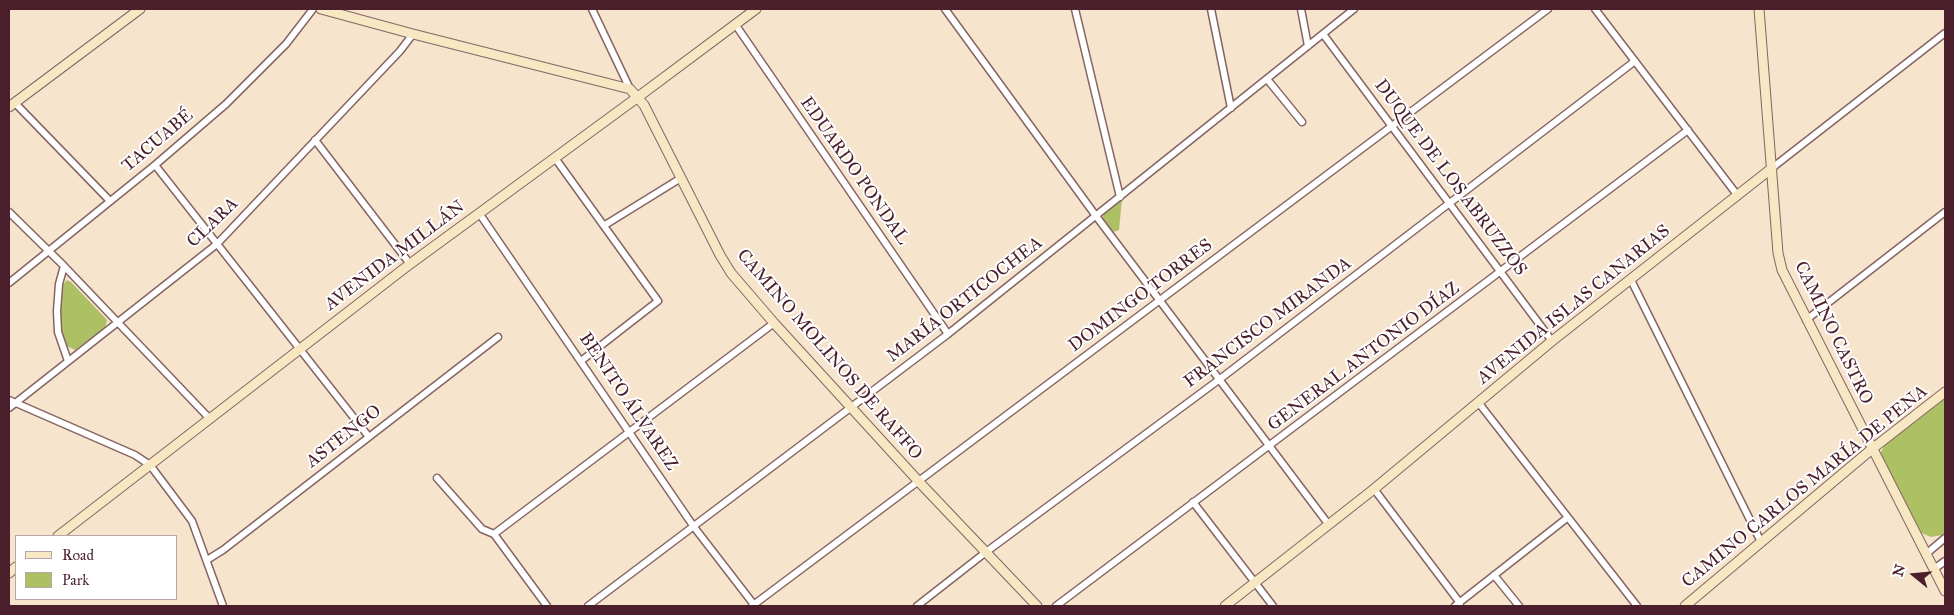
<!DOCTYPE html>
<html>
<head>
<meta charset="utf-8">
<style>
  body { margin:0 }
  #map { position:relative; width:1954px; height:615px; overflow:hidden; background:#f6e4cd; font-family:"IM FELL Great Primer",serif }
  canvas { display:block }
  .frame { position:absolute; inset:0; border:10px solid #4a1f2b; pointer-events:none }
  .legend { position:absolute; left:15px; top:535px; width:162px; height:65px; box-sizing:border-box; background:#fff; border:1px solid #b7a5aa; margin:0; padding:6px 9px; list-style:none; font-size:15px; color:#4a1f2b }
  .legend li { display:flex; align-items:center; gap:10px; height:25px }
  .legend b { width:25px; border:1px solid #b7a5aa }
  .north { position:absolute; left:1889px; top:550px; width:50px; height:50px; -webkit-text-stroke:4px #fff; paint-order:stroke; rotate:287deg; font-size:14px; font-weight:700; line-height:20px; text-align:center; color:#4a1f2b }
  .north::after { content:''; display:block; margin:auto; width:18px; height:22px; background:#4a1f2b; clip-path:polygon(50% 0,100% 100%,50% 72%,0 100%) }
</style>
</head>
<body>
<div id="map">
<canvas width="1954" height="615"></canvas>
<div class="frame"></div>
<ul class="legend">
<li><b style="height:6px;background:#f7e8c3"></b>Road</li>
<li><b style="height:14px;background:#aec064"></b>Park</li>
</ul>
<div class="north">N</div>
</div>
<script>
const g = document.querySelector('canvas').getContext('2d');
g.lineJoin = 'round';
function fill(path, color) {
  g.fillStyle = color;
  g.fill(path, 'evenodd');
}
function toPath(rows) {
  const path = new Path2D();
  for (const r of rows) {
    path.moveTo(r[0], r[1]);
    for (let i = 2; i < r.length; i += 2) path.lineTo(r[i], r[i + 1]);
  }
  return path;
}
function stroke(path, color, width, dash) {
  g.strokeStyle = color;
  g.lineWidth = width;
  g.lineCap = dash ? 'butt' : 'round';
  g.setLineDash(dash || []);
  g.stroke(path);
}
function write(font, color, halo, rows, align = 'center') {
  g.font = font + ' "IM FELL Great Primer",serif';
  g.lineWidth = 4;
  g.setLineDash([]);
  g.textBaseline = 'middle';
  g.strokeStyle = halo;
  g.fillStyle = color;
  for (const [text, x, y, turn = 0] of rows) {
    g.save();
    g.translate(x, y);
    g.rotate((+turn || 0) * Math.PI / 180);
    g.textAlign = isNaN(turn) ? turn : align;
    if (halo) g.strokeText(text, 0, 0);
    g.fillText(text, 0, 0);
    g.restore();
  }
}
fill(toPath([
  [1122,199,1119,230,1113,232,1103,220,1103,217,1104,214],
  [67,280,71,282,107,320,105,328,75,350,65,345,60,323,62,286],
  [1945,398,1945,532,1942,535,1931,537,1919,532,1881,457,1881,452,1886,442]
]), '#aec064');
const street = toPath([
  [592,9,630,89],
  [945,9,1096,216,1329,525],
  [1075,9,1120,197],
  [1211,9,1231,108],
  [1301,9,1308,46],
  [1595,9,1738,196],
  [735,24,948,334],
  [1323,34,1552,341],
  [1267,79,1302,122],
  [15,103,110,201],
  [315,140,410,264],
  [555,158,658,301,581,361],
  [155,165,369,437],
  [1772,168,1945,33],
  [9,212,64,266],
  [479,213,694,527,755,606],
  [605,225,681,178],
  [1631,280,1761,542],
  [9,283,155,165,226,104,286,44,313,9],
  [1806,320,1945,212],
  [68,361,58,332,57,311,59,284,64,266,210,419],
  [9,400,135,455,150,465,192,521,223,606],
  [1478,402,1637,606],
  [9,408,217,244,400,51,413,34],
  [437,478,482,529,494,534,547,606],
  [1374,489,1460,603],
  [1193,502,1273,606],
  [494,534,774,323],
  [1926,554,1945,538],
  [207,560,223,550,498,337],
  [1934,569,1945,561],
  [1494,575,1519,606],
  [588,606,948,334,1354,9],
  [752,606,1548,9],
  [917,606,986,552,1220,379,1635,61],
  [1056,606,1688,130],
  [1455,606,1567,518]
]);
const secondary = toPath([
  [321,9,413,34,630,89,644,105,720,255,731,273,774,323,921,484,1037,606],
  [1759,9,1778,253,1782,270,1945,591],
  [9,107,140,9],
  [58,536,410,264,638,97,756,9],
  [9,573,16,567],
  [1225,606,1374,489,1552,341,1772,168],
  [1685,606,1872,449,1945,392]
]);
stroke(street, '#866464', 9);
stroke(secondary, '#866464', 11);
stroke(street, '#fff', 6);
stroke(secondary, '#f7e8c3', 9);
write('18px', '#4a1f2b', '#fff', [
  ["TACUABÉ",158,141,-40],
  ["EDUARDO PONDAL",854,171,55],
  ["DUQUE DE LOS ABRUZZOS",1450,178,53],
  ["CLARA",213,223,-44],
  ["AVENIDA MILLÁN",395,256,-37],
  ["DOMINGO TORRES",1141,296,-37],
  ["MARÍA ORTICOCHEA",965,300,-38],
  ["AVENIDA ISLAS CANARIAS",1574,305,-39],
  ["FRANCISCO MIRANDA",1268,323,-37],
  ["CAMINO CASTRO",1833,333,64],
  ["CAMINO MOLINOS DE RAFFO",829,355,49],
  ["GENERAL ANTONIO DÍAZ",1364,357,-37],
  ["BENITO ÁLVAREZ",628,402,56],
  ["ASTENGO",344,437,-38],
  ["CAMINO CARLOS MARÍA DE PENA",1805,487,-39]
]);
</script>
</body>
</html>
